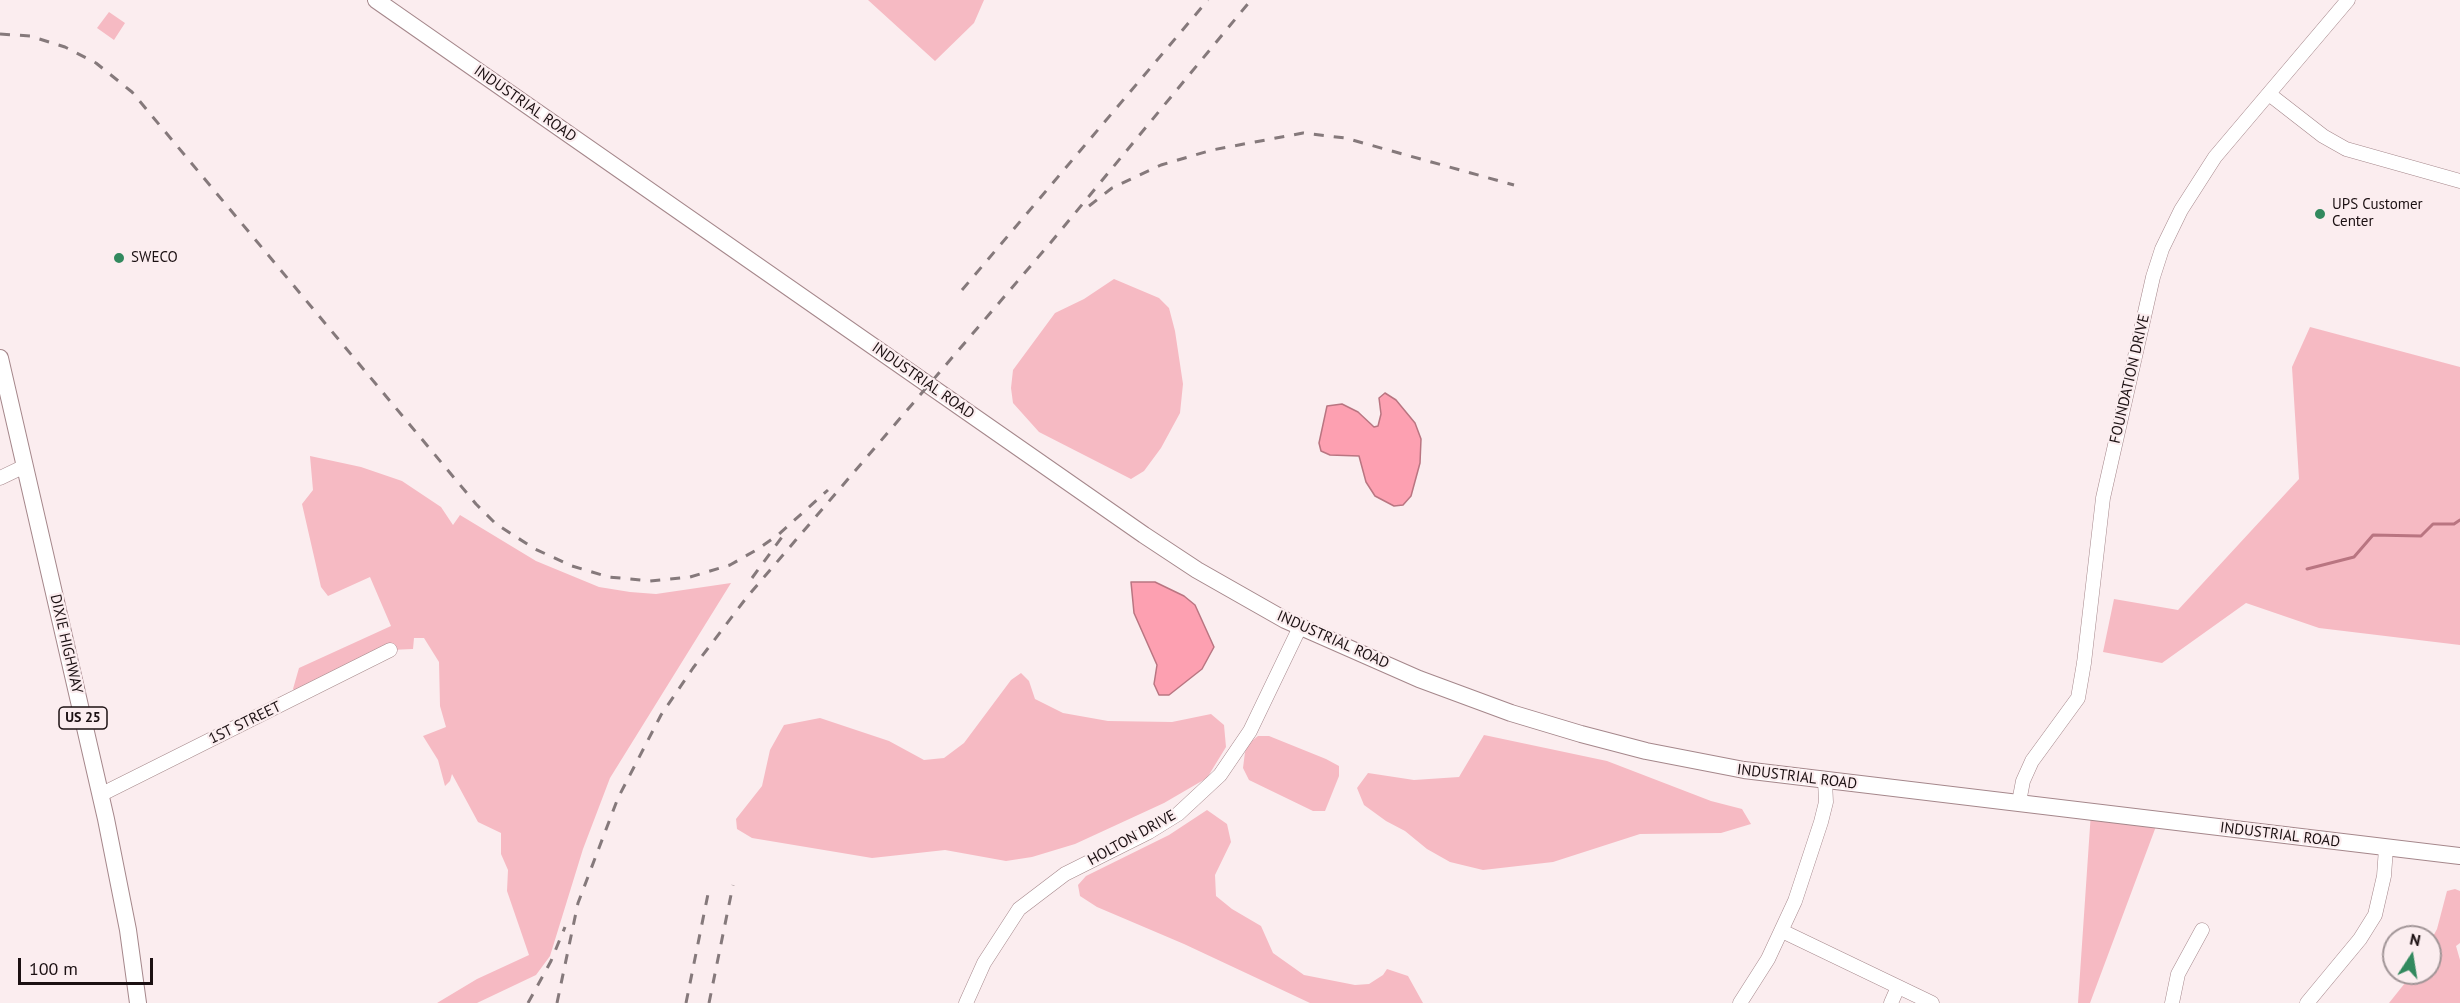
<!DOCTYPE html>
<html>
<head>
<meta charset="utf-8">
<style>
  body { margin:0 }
  #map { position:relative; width:2460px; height:1003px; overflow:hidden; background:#fbedef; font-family:"PT Sans",sans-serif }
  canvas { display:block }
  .north { position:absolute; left:2382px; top:925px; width:60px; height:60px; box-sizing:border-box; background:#fbedef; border:2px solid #a19597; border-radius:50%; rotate:12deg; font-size:16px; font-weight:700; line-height:24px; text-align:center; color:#1b1012 }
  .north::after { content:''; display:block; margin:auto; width:21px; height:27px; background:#32895e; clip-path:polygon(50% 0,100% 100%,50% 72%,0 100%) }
  .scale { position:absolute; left:18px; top:958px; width:135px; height:27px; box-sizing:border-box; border:3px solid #1b1012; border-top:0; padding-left:8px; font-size:18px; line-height:21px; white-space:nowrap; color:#1b1012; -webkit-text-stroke:4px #fbedef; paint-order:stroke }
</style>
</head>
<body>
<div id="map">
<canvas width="2460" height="1003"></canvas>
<div class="north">N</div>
<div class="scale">100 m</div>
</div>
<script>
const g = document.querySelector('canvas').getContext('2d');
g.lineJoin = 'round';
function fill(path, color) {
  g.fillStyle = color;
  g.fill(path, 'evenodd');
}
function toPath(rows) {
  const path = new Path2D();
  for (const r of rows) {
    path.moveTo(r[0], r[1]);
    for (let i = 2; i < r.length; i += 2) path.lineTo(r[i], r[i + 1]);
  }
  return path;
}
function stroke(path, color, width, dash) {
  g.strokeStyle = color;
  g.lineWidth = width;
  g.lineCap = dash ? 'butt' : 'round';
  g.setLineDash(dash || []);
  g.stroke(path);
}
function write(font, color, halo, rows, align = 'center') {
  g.font = font + ' "PT Sans",sans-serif';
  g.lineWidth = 4.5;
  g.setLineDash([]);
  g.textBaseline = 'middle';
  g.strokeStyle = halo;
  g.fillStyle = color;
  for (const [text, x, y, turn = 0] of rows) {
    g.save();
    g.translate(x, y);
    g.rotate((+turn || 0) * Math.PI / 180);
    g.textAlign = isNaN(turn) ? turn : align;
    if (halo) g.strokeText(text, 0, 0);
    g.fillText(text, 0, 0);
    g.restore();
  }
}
fill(toPath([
  [868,0,984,0,974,23,935,61],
  [109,12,125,23,114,40,97,28],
  [1114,279,1159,298,1169,308,1175,331,1183,384,1180,413,1161,448,1144,471,1131,479,1039,432,1013,403,1011,388,1013,370,1055,313,1084,299],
  [2310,327,2460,367,2460,645,2319,628,2246,603,2162,663,2103,652,2114,599,2178,610,2299,479,2292,367],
  [310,456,361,467,402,481,441,507,453,525,460,515,536,561,599,587,630,592,656,594,731,583,610,778,583,849,550,956,536,975,477,1003,437,1003,477,979,529,955,507,891,508,870,501,854,501,833,478,822,452,774,450,781,445,786,438,760,423,736,446,727,440,706,439,662,424,638,414,638,413,649,390,650,299,696,293,689,299,668,391,626,370,577,328,596,321,587,302,504,313,490],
  [1021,673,1029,681,1035,699,1063,713,1108,721,1172,722,1211,714,1224,725,1226,747,1207,778,1164,803,1075,844,1032,857,1006,861,945,850,872,858,752,838,737,829,736,819,762,786,770,750,784,725,820,718,889,741,924,760,944,758,964,743,1011,680],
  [1484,735,1607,761,1711,801,1742,809,1751,824,1721,833,1640,834,1553,862,1483,870,1450,862,1427,849,1405,831,1386,821,1364,805,1357,788,1368,773,1414,780,1459,777],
  [1258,736,1269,736,1326,759,1339,766,1339,776,1325,811,1313,811,1249,780,1243,768,1245,752,1249,743],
  [1207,810,1227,824,1231,842,1215,875,1216,896,1232,909,1261,926,1273,953,1304,975,1355,985,1369,984,1383,975,1387,969,1408,976,1423,1003,1310,1003,1184,944,1097,907,1080,896,1078,885,1086,876,1169,835],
  [2091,812,2158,821,2090,1003,2078,1003],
  [2455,889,2460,891,2460,943,2456,946,2460,960,2460,1003,2389,1003,2413,973,2430,973,2430,942,2437,929,2447,891]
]), '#f6bac3');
const water = toPath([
  [1385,393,1396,400,1415,423,1421,439,1420,463,1411,496,1403,505,1394,506,1375,496,1366,482,1359,456,1330,455,1321,451,1319,443,1327,406,1342,404,1358,412,1374,427,1378,426,1381,414,1379,398,1385,393],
  [1131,582,1155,582,1184,596,1195,605,1214,647,1202,669,1169,695,1159,695,1154,684,1157,665,1134,613,1131,582]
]);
fill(water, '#fda0b1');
stroke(water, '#b97581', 1.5);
stroke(toPath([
  [2307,569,2354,557,2373,535,2421,536,2433,524,2454,524,2460,520]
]), '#b97581', 3);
const minor = toPath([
  [2269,94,2323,136,2346,149,2460,181],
  [0,478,25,466],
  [100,795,390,650],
  [2019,802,2023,781,2032,761,2078,698,2084,663,2103,498,2153,277,2162,249,2181,210,2215,157,2348,0],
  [1782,931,1932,1003],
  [966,1003,984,963,1019,909,1065,874,1149,832,1178,814,1220,775,1250,731,1300,627],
  [1740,1003,1768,959,1795,901,1821,822,1826,802,1825,781],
  [1891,1003,1898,987],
  [2172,1003,2178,974,2202,930],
  [2307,1003,2360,939,2375,915,2384,876,2386,848]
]);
const major = toPath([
  [376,0,1144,535,1197,570,1285,620,1419,679,1511,713,1581,734,1646,751,1744,770,2460,856],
  [0,358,106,819,128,930,138,1003]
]);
stroke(minor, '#a5878b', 15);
stroke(major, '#a5878b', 18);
stroke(minor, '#fff', 14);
stroke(major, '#fff', 16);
stroke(toPath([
  [0,34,30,36,65,47,96,63,132,92,476,504,496,524,535,549,572,566,609,577,650,581,690,577,730,565,758,549,779,534,828,490],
  [1089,206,1112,188,1161,165,1212,150,1303,133,1345,138,1514,185],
  [962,290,1208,0],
  [752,578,782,537],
  [528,1003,551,961,565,927],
  [557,1003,578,903,618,798,661,715,693,668,747,597,1052,241,1251,0],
  [686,1003,709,889],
  [709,1003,733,885]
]), '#85797b', 3, [10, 10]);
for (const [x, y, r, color] of [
  [2320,214,6,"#32895e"],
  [119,258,6,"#32895e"]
]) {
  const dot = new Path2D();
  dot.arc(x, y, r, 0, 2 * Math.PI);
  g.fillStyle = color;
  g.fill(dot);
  stroke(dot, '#fbedef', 2);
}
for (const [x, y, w] of [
  [83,718,48]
]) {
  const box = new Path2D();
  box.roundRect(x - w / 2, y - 11, w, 22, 4.5);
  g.fillStyle = '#fbedef';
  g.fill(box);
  stroke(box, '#1b1012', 1.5);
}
write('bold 14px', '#1b1012', null, [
  ["US 25",83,718]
]);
write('15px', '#1b1012', '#fbedef', [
  ["INDUSTRIAL ROAD",525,104,35],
  ["FOUNDATION DRIVE",2130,379,-77],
  ["INDUSTRIAL ROAD",923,381,35],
  ["INDUSTRIAL ROAD",1333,640,24],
  ["DIXIE HIGHWAY",66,644,77],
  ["1ST STREET",245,723,-26],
  ["INDUSTRIAL ROAD",1797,777,7],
  ["INDUSTRIAL ROAD",2280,835,7],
  ["HOLTON DRIVE",1132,838,-29]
]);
write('15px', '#1b1012', '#fbedef', [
  ["UPS Customer",2332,205],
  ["Center",2332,222],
  ["SWECO",131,258]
], 'left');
</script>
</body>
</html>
